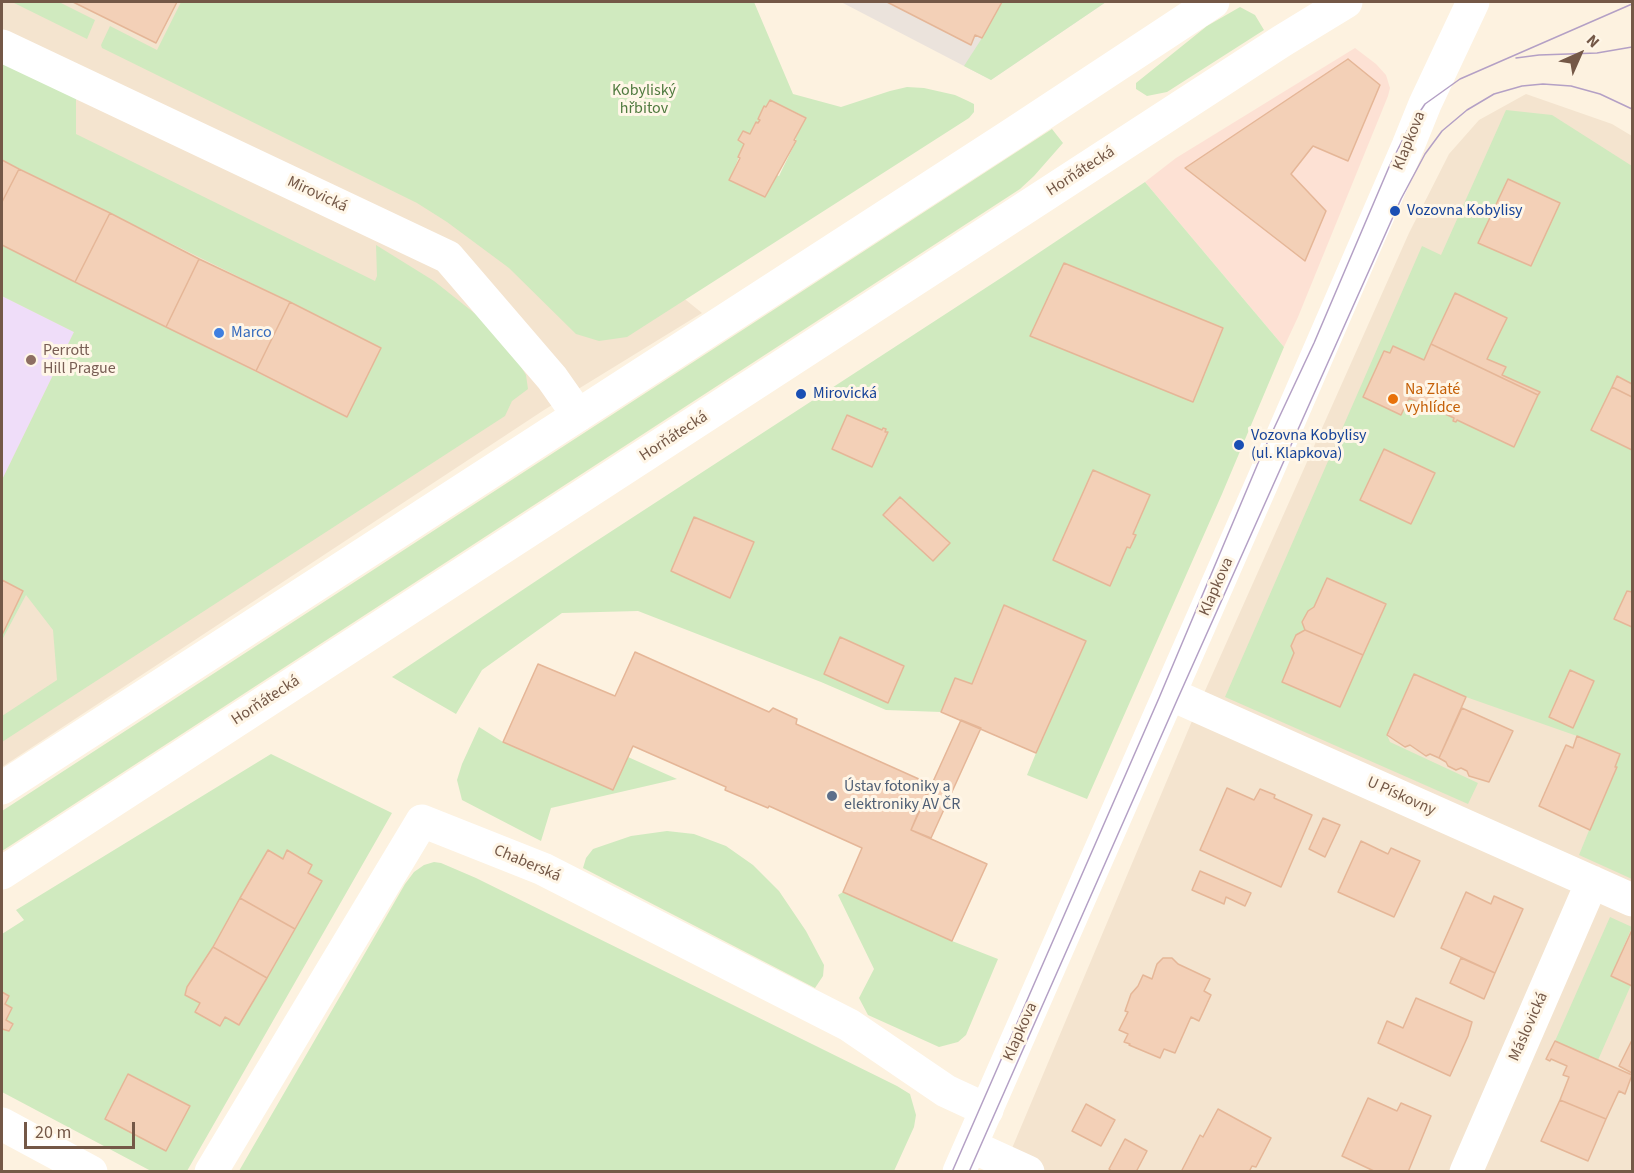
<!DOCTYPE html>
<html>
<head>
<meta charset="utf-8">
<style>
  body { margin:0 }
  #map { position:relative; width:1634px; height:1173px; overflow:hidden; background:#fdf2e0; font-family:"Source Sans 3",sans-serif }
  canvas { display:block }
  .frame { position:absolute; inset:0; border:3px solid #745847; pointer-events:none }
  .north { position:absolute; left:1550px; top:24px; width:60px; height:60px; -webkit-text-stroke:4px #fff6e7; paint-order:stroke; rotate:45deg; font-size:16px; font-weight:700; line-height:24px; text-align:center; color:#745847 }
  .north::after { content:''; display:block; margin:auto; width:21px; height:27px; background:#745847; clip-path:polygon(50% 0,100% 100%,50% 72%,0 100%) }
  .scale { position:absolute; left:24px; top:1122px; width:111px; height:27px; box-sizing:border-box; border:3px solid #745847; border-top:0; padding-left:8px; font-size:18px; line-height:21px; white-space:nowrap; color:#745847; -webkit-text-stroke:4px #fff6e7; paint-order:stroke }
</style>
</head>
<body>
<div id="map">
<canvas width="1634" height="1173"></canvas>
<div class="frame"></div>
<div class="north">N</div>
<div class="scale">20 m</div>
</div>
<script>
const g = document.querySelector('canvas').getContext('2d');
g.lineJoin = 'round';
function fill(path, color) {
  g.fillStyle = color;
  g.fill(path, 'evenodd');
}
function toPath(rows) {
  const path = new Path2D();
  for (const r of rows) {
    path.moveTo(r[0], r[1]);
    for (let i = 2; i < r.length; i += 2) path.lineTo(r[i], r[i + 1]);
  }
  return path;
}
function stroke(path, color, width, dash) {
  g.strokeStyle = color;
  g.lineWidth = width;
  g.lineCap = dash ? 'butt' : 'round';
  g.setLineDash(dash || []);
  g.stroke(path);
}
function write(font, color, halo, rows, align = 'center') {
  g.font = font + ' "Source Sans 3",sans-serif';
  g.lineWidth = 6;
  g.setLineDash([]);
  g.textBaseline = 'middle';
  g.strokeStyle = halo;
  g.fillStyle = color;
  for (const [text, x, y, turn = 0] of rows) {
    g.save();
    g.translate(x, y);
    g.rotate((+turn || 0) * Math.PI / 180);
    g.textAlign = isNaN(turn) ? turn : align;
    if (halo) g.strokeText(text, 0, 0);
    g.fillText(text, 0, 0);
    g.restore();
  }
}
fill(toPath([
  [2,2,203,2,199,18,665,283,702,313,544,410,2,767],
  [1526,94,1612,124,1632,136,1632,1171,1002,1172,1200,702,1409,233,1449,154,1479,120]
]), '#f4e4cf');
fill(toPath([
  [1355,48,1376,64,1386,75,1390,88,1388,96,1298,317,1284,347,1145,182,1176,158]
]), '#fde1d4');
fill(toPath([
  [841,2,1106,2,991,80]
]), '#ebe3dc');
fill(toPath([
  [2,296,74,332,2,480]
]), '#efddf9');
fill(toPath([
  [12,2,59,2,95,20,87,39],
  [181,2,754,2,793,94,841,107,890,91,907,87,924,88,955,95,968,101,974,104,974,112,969,118,627,337,599,341,576,334,509,268,447,222,417,203,102,48,101,45,110,26,157,50],
  [770,100,805,117,795,137,796,141,779,176,776,175,764,197,730,180,744,144,738,140,750,134,756,122,758,123,760,120,758,119,764,106,766,107],
  [1002,2,1106,2,991,80,964,66,982,38],
  [1240,7,1255,15,1264,30,1167,92,1147,96,1136,89,1136,83,1207,26],
  [2,60,76,96,76,134,375,281,377,276,376,245,434,281,478,316,518,362,526,375,528,389,512,401,505,416,2,742,2,716,57,680,53,630,26,595,2,640,2,635,23,592,2,580,2,480,74,332,2,296,2,245,346,417,290,302,2,160],
  [1506,110,1552,115,1632,166,1632,879,1579,855,1620,754,1577,736,1466,697,1414,675,1387,735,1390,742,1478,783,1468,804,1225,697,1422,246,1441,255],
  [1052,129,1063,143,1034,176,1020,189,2,851,2,811],
  [1145,182,1284,347,1222,494,1087,799,1027,775,1036,753,981,728,941,712,886,710,821,682,638,611,562,613,482,670,456,714,392,677,581,551,1004,276],
  [479,727,503,742,613,790,628,757,677,779,551,808,541,841,462,800,457,780,462,764],
  [271,754,392,813,187,1171,151,1171,2,1092,2,934,24,920,16,910],
  [667,831,694,834,726,846,753,865,779,891,806,931,824,965,823,976,815,988,583,868,586,858,593,849,631,836],
  [434,862,441,863,476,878,897,1086,910,1094,916,1115,914,1127,894,1171,239,1171,405,884,414,872,424,865],
  [843,892,952,941,998,959,966,1035,958,1042,939,1047,868,1015,859,998,874,969,838,895],
  [1610,917,1632,927,1611,976,1631,985,1598,1060,1555,1041]
]), '#d0eabf');
const building = toPath([
  [73,2,177,2,156,43,73,2],
  [887,2,1002,2,982,38,975,35,971,45,887,2],
  [1348,59,1380,85,1348,161,1313,146,1291,174,1326,211,1305,261,1185,168,1348,59],
  [770,100,806,118,794,140,796,141,765,197,729,180,740,158,738,157,744,144,738,140,743,131,750,134,756,122,758,123,760,120,758,119,764,106,766,107,770,100],
  [2,160,19,169,2,202,2,160],
  [19,169,110,213,75,282,2,245,2,202,19,169],
  [1508,179,1560,203,1531,266,1478,243,1508,179],
  [110,213,199,259,166,327,75,282,110,213],
  [199,259,290,302,256,371,166,327,199,259],
  [1064,263,1223,328,1193,402,1030,336,1064,263],
  [1455,293,1507,318,1487,359,1506,367,1502,375,1540,392,1538,395,1431,344,1455,293],
  [290,302,381,348,347,417,256,371,290,302],
  [1431,344,1538,395,1514,447,1457,420,1456,422,1453,421,1454,418,1409,398,1401,415,1363,397,1384,351,1390,353,1393,346,1424,360,1431,344],
  [1617,376,1632,384,1632,397,1612,387,1617,376],
  [1612,387,1632,397,1632,450,1591,430,1612,387],
  [847,415,882,430,883,428,886,429,885,432,888,432,872,467,832,449,847,415],
  [1384,449,1435,473,1411,524,1360,500,1384,449],
  [1093,470,1150,495,1133,534,1136,535,1130,548,1127,547,1110,586,1053,560,1093,470],
  [900,497,950,543,933,561,883,515,900,497],
  [694,517,754,542,730,598,671,571,694,517],
  [1327,578,1386,604,1363,655,1305,630,1302,622,1308,611,1314,607,1327,578],
  [2,580,23,591,2,635,2,580],
  [1627,591,1632,592,1632,627,1614,619,1627,591],
  [1004,605,1086,641,1036,753,941,712,955,678,972,684,1004,605],
  [1305,630,1363,655,1340,707,1282,682,1294,653,1291,646,1296,635,1305,630],
  [840,637,904,666,888,703,824,674,840,637],
  [635,652,769,712,773,708,797,719,796,724,930,784,911,830,987,864,952,941,843,892,862,848,769,806,768,808,725,790,726,787,633,746,613,790,503,742,538,664,615,696,635,652],
  [1570,670,1594,681,1573,728,1549,717,1570,670],
  [1414,674,1466,697,1439,758,1430,754,1426,756,1410,745,1405,747,1387,735,1414,674],
  [1462,708,1513,731,1489,782,1469,776,1467,771,1461,768,1456,770,1448,766,1446,762,1439,758,1462,708],
  [961,720,981,728,931,838,911,830,961,720],
  [1577,736,1620,754,1615,767,1617,767,1590,830,1539,806,1566,745,1573,748,1577,736],
  [1227,788,1254,800,1260,789,1275,795,1274,798,1312,815,1281,887,1200,850,1227,788],
  [1323,818,1340,825,1325,857,1309,849,1323,818],
  [1361,841,1388,854,1391,848,1420,861,1394,917,1338,892,1361,841],
  [268,850,283,859,287,850,312,865,308,873,322,881,295,929,240,898,268,850],
  [1200,871,1251,893,1245,906,1226,897,1224,904,1192,890,1200,871],
  [1466,892,1491,904,1494,896,1523,909,1495,973,1441,948,1466,892],
  [240,898,295,929,267,978,213,947,240,898],
  [1632,930,1632,986,1611,976,1632,930],
  [213,947,267,978,239,1025,225,1017,220,1026,195,1012,200,1003,185,995,187,987,213,947],
  [1163,958,1172,958,1178,964,1210,979,1204,991,1211,995,1199,1021,1191,1017,1175,1053,1164,1049,1160,1058,1129,1045,1130,1044,1124,1042,1128,1034,1119,1030,1128,1012,1125,1011,1131,994,1138,986,1143,975,1152,979,1157,964,1163,958],
  [1461,958,1495,973,1484,999,1450,983,1461,958],
  [2,992,9,996,5,1004,12,1008,6,1020,13,1024,9,1031,2,1029,2,992],
  [1416,998,1472,1022,1468,1036,1450,1076,1378,1043,1387,1021,1403,1028,1416,998],
  [1632,1040,1632,1073,1619,1066,1632,1040],
  [1555,1041,1632,1075,1625,1094,1619,1091,1606,1119,1560,1100,1569,1077,1563,1075,1567,1066,1551,1059,1550,1061,1546,1059,1555,1041],
  [128,1074,190,1106,166,1151,105,1119,128,1074],
  [1368,1098,1397,1111,1401,1103,1431,1116,1408,1172,1376,1172,1342,1156,1368,1098],
  [1560,1100,1606,1119,1588,1161,1541,1141,1560,1100],
  [1086,1104,1115,1120,1101,1146,1072,1131,1086,1104],
  [1218,1109,1271,1138,1256,1167,1252,1166,1249,1172,1181,1172,1200,1135,1203,1137,1218,1109],
  [1125,1139,1147,1151,1136,1172,1113,1172,1109,1169,1125,1139]
]);
fill(building, '#f3d0b7');
stroke(building, '#e5b697', 1.5);
stroke(toPath([
  [2,46,448,257,552,378,578,415],
  [1170,694,1632,900],
  [2,1124,91,1172],
  [971,1146,1028,1172],
  [211,1172,422,821,543,869,849,1025,946,1091,987,1110],
  [1466,1172,1592,882]
]), '#fff', 33);
stroke(toPath([
  [959,1172,1262,483,1408,146,1425,104,1473,2]
]), '#fff', 33);
stroke(toPath([
  [2,788,1011,135,1213,2],
  [2,873,1282,41,1346,2]
]), '#fff', 33);
stroke(toPath([
  [1516,58,1539,55,1597,53,1632,47],
  [952,1172,1159,698,1261,456,1314,343,1389,167,1407,131,1425,104,1460,79,1632,4],
  [969,1172,1178,698,1401,199,1425,154,1442,131,1467,110,1494,94,1522,86,1543,84,1571,86,1600,94,1632,109]
]), '#b4a0c5', 1.5);
for (const [x, y, r, color] of [
  [1395,211,6,"#1a4fb4"],
  [219,333,6,"#3f7fe0"],
  [31,360,6,"#8d6e63"],
  [801,394,6,"#1a4fb4"],
  [1393,399,6,"#e8710a"],
  [1239,445,6,"#1a4fb4"],
  [832,796,6,"#5c6f8a"]
]) {
  const dot = new Path2D();
  dot.arc(x, y, r, 0, 2 * Math.PI);
  g.fillStyle = color;
  g.fill(dot);
  stroke(dot, '#fff6e7', 2);
}
write('16px', '#507a3f', '#fff6e7', [
  ["Kobyliský",644,91],
  ["hřbitov",644,109]
]);
write('16px', '#745847', '#fff6e7', [
  ["Klapkova",1410,141,-68],
  ["Horňátecká",1081,172,-33],
  ["Mirovická",317,195,25],
  ["Horňátecká",674,437,-33],
  ["Klapkova",1217,587,-66],
  ["Horňátecká",266,701,-33],
  ["U Pískovny",1401,797,24],
  ["Chaberská",527,864,23],
  ["Máslovická",1529,1027,-66],
  ["Klapkova",1021,1032,-66]
]);
write('16px', '#164399', '#fff6e7', [
  ["Vozovna Kobylisy",1407,211],
  ["Mirovická",813,394],
  ["Vozovna Kobylisy",1251,436],
  ["(ul. Klapkova)",1251,454]
], 'left');
write('16px', '#366cbe', '#fff6e7', [
  ["Marco",231,333]
], 'left');
write('16px', '#785e54', '#fff6e7', [
  ["Perrott",43,351],
  ["Hill Prague",43,369]
], 'left');
write('16px', '#c56008', '#fff6e7', [
  ["Na Zlaté",1405,390],
  ["vyhlídce",1405,408]
], 'left');
write('16px', '#4e5e75', '#fff6e7', [
  ["Ústav fotoniky a",844,787],
  ["elektroniky AV ČR",844,805]
], 'left');
</script>
</body>
</html>
